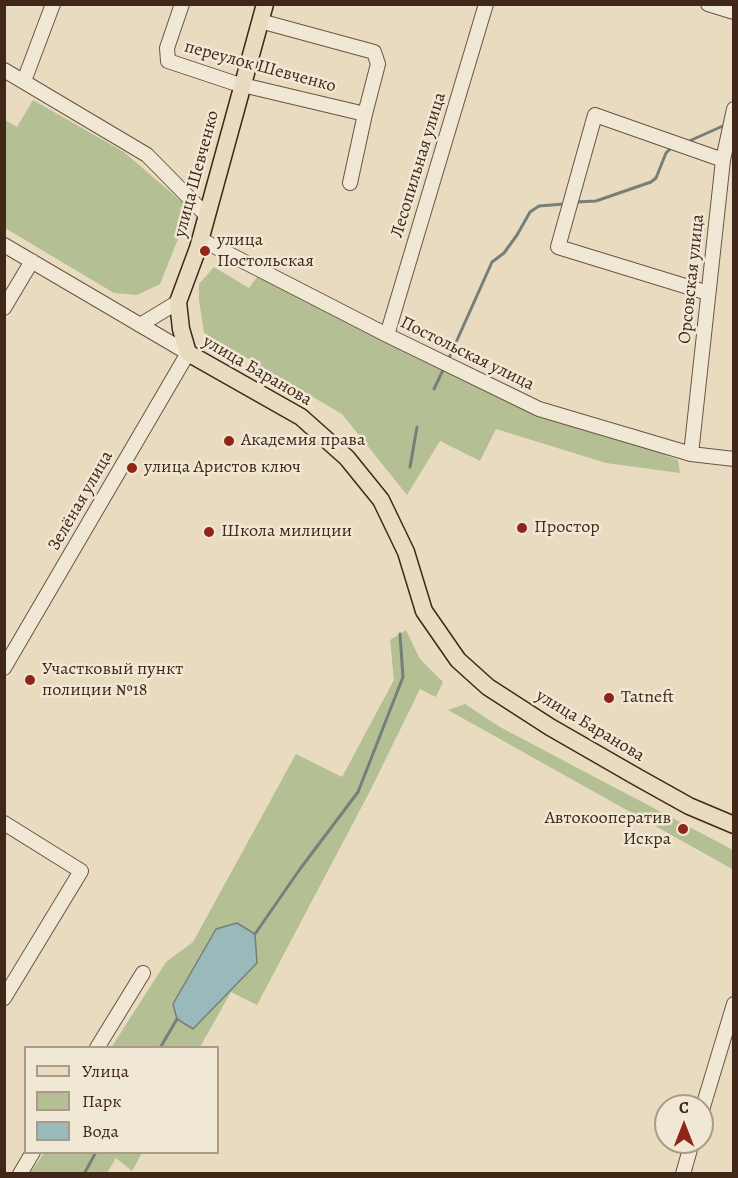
<!DOCTYPE html>
<html>
<head>
<meta charset="utf-8">
<style>
  body { margin:0 }
  #map { position:relative; width:738px; height:1178px; overflow:hidden; background:#e8dbbf; font-family:Alegreya,serif }
  canvas { display:block }
  .frame { position:absolute; inset:0; border:6px solid #402717; pointer-events:none }
  .legend { position:absolute; left:24px; top:1046px; width:195px; height:108px; box-sizing:border-box; background:#f0e8d5; border:2px solid #aa9b89; margin:0; padding:8px 10px; list-style:none; font-size:18px; color:#402717 }
  .legend li { display:flex; align-items:center; gap:12px; height:30px }
  .legend b { width:30px; border:2px solid #aa9b89 }
  .north { position:absolute; left:654px; top:1094px; width:60px; height:60px; box-sizing:border-box; background:#f0e8d5; border:2px solid #aa9b89; border-radius:50%; rotate:0deg; font-size:16px; font-weight:700; line-height:24px; text-align:center; color:#402717 }
  .north::after { content:''; display:block; margin:auto; width:21px; height:27px; background:#8f2418; clip-path:polygon(50% 0,100% 100%,50% 72%,0 100%) }
</style>
</head>
<body>
<div id="map">
<canvas width="738" height="1178"></canvas>
<div class="frame"></div>
<ul class="legend">
<li><b style="height:8px;background:#e8dbbf"></b>Улица</li>
<li><b style="height:16px;background:#b4c093"></b>Парк</li>
<li><b style="height:16px;background:#9ab9bb"></b>Вода</li>
</ul>
<div class="north">С</div>
</div>
<script>
const g = document.querySelector('canvas').getContext('2d');
g.lineJoin = 'round';
function fill(path, color) {
  g.fillStyle = color;
  g.fill(path, 'evenodd');
}
function toPath(rows) {
  const path = new Path2D();
  for (const r of rows) {
    path.moveTo(r[0], r[1]);
    for (let i = 2; i < r.length; i += 2) path.lineTo(r[i], r[i + 1]);
  }
  return path;
}
function stroke(path, color, width, dash) {
  g.strokeStyle = color;
  g.lineWidth = width;
  g.lineCap = dash ? 'butt' : 'round';
  g.setLineDash(dash || []);
  g.stroke(path);
}
function write(font, color, halo, rows, align = 'center') {
  g.font = font + ' Alegreya,serif';
  g.lineWidth = 5;
  g.setLineDash([]);
  g.textBaseline = 'middle';
  g.strokeStyle = halo;
  g.fillStyle = color;
  for (const [text, x, y, turn = 0] of rows) {
    g.save();
    g.translate(x, y);
    g.rotate((+turn || 0) * Math.PI / 180);
    g.textAlign = isNaN(turn) ? turn : align;
    if (halo) g.strokeText(text, 0, 0);
    g.fillText(text, 0, 0);
    g.restore();
  }
}
fill(toPath([
  [33,100,124,152,190,209,160,284,137,295,114,293,5,228,5,120,17,127],
  [214,267,249,288,260,273,474,379,678,460,680,473,606,463,496,429,480,461,440,441,407,495,342,414,204,333,199,300,199,284],
  [406,630,420,659,443,682,436,697,420,689,370,791,257,1005,231,992,200,1047,111,1048,166,962,193,942,296,754,342,777,394,680,390,640],
  [465,704,500,727,733,850,732,869,448,710],
  [44,1153,44,1152,142,1153,132,1171,116,1158,107,1173,30,1173]
]), '#b4c093');
const water = toPath([
  [237,923,255,934,257,963,193,1029,177,1019,173,1004,216,929,237,923]
]);
fill(water, '#9ab9bb');
stroke(water, '#767f79', 1.5);
stroke(toPath([
  [687,142,725,125],
  [576,202,596,201,651,182,656,178,666,153,673,146],
  [449,358,492,262,504,253,517,235,530,212,539,206,564,204],
  [434,389,444,368],
  [410,467,417,427],
  [255,934,300,869,358,792,403,677,400,634],
  [160,1048,177,1019],
  [84,1174,96,1152]
]), '#767f79', 3);
const minor = toPath([
  [182,4,167,48,168,61,234,83,365,114],
  [708,4,734,12],
  [260,21,374,52,378,64,365,114,350,183],
  [4,70,147,155,206,215],
  [24,81,53,4],
  [200,239,387,335,539,409,691,454,734,459],
  [4,245,188,353,4,668],
  [708,293,558,247,595,115,723,160],
  [4,308,32,261],
  [140,325,178,302],
  [387,335,486,4],
  [691,454,723,160,734,109],
  [4,823,81,871,4,998],
  [97,1048,143,973],
  [702,1110,734,1004],
  [20,1174,33,1152],
  [683,1174,692,1142]
]);
const major = toPath([
  [265,4,198,248,178,302,181,329,188,353,301,417,347,458,381,500,406,552,424,611,458,660,488,687,550,727,637,777,689,806,734,825]
]);
stroke(minor, '#6a5441', 16);
stroke(major, '#402717', 19);
stroke(minor, '#f0e8d5', 14);
stroke(major, '#e8dbbf', 16);
for (const [x, y, r, color] of [
  [205,251,6,"#8f2418"],
  [229,441,6,"#8f2418"],
  [132,468,6,"#8f2418"],
  [522,528,6,"#8f2418"],
  [209,532,6,"#8f2418"],
  [30,680,6,"#8f2418"],
  [609,698,6,"#8f2418"],
  [683,829,6,"#8f2418"]
]) {
  const dot = new Path2D();
  dot.arc(x, y, r, 0, 2 * Math.PI);
  g.fillStyle = color;
  g.fill(dot);
  stroke(dot, '#f0e8d5', 2);
}
write('18px', '#402717', '#f0e8d5', [
  ["переулок Шевченко",260,67,15],
  ["Лесопильная улица",419,165,-73],
  ["улица Шевченко",197,174,-75],
  ["Орсовская улица",692,279,-84],
  ["Постольская улица",467,354,26],
  ["улица Баранова",257,371,30],
  ["Зелёная улица",81,501,-60],
  ["улица Баранова",590,726,31]
]);
write('18px', '#402717', '#f0e8d5', [
  ["улица",217,241],
  ["Постольская",217,262],
  ["Академия права",241,441],
  ["улица Аристов ключ",144,468],
  ["Простор",534,528],
  ["Школа милиции",221,532],
  ["Участковый пункт",42,670],
  ["полиции №18",42,691],
  ["Tatneft",621,698],
  ["Автокооператив",671,819,"right"],
  ["Искра",671,840,"right"]
], 'left');
</script>
</body>
</html>
